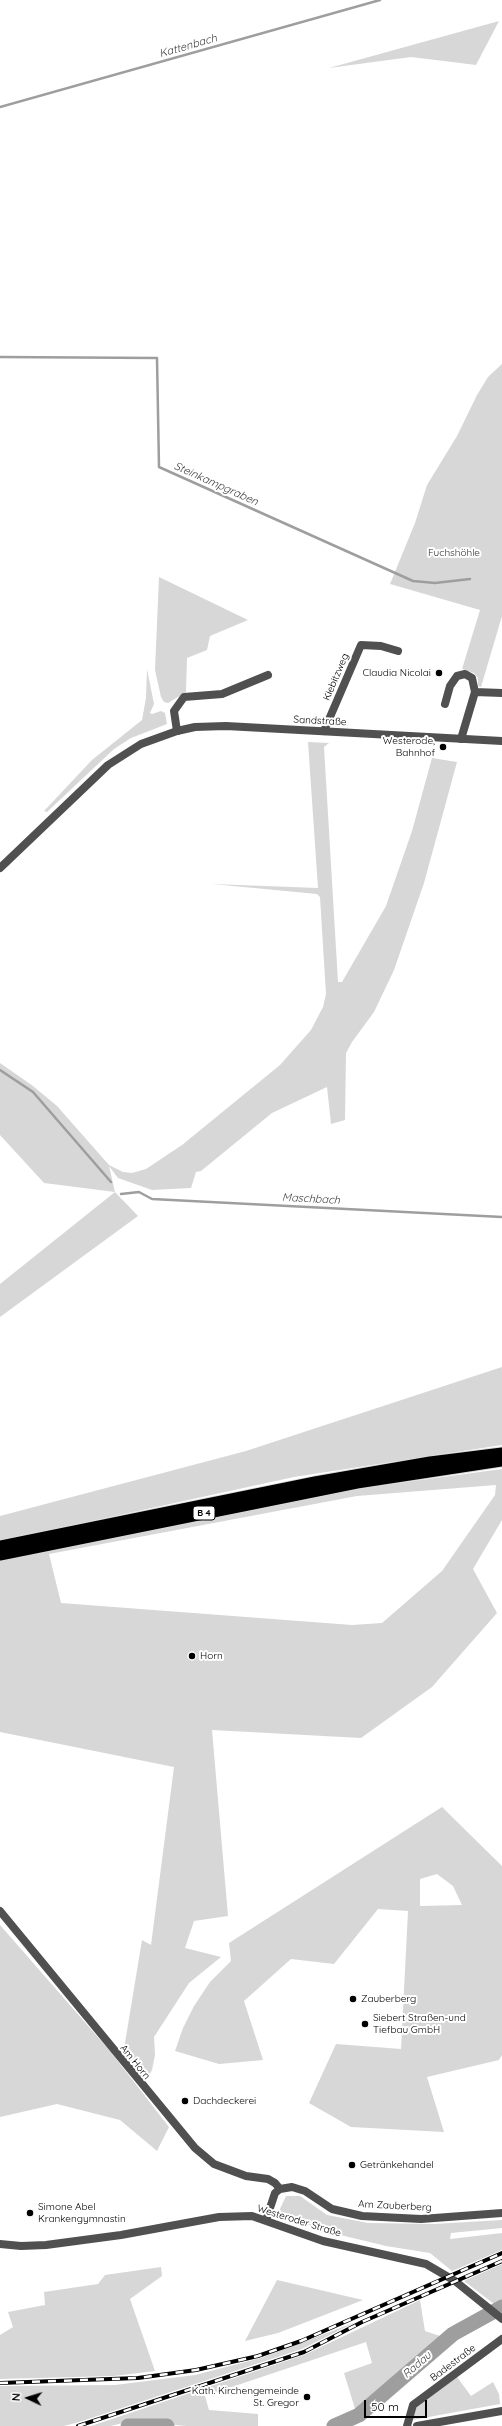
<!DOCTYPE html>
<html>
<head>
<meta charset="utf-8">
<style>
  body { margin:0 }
  #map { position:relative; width:502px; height:2426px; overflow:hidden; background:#fff; font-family:Quicksand,sans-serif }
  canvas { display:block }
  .north { position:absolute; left:8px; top:2378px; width:40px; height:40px; -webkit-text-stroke:3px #fff; paint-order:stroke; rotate:274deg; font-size:11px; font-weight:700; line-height:16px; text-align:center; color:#000 }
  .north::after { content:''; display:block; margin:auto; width:14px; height:18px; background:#000; clip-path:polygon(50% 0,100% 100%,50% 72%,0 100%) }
  .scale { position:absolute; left:364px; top:2400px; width:63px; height:18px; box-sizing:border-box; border:2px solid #000; border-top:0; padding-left:5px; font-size:12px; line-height:14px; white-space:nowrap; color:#000; -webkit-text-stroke:3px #fff; paint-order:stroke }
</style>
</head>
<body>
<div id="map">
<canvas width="502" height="2426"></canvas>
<div class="north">N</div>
<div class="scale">50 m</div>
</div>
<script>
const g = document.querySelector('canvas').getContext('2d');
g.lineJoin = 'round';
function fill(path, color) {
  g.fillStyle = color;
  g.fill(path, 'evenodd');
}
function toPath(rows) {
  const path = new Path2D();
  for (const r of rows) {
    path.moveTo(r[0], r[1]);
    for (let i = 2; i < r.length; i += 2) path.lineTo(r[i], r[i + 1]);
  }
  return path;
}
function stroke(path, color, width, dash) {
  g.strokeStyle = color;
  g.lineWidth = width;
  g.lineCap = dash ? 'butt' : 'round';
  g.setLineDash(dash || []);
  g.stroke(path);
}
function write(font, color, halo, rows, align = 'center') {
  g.font = font + ' Quicksand,sans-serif';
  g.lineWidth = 4;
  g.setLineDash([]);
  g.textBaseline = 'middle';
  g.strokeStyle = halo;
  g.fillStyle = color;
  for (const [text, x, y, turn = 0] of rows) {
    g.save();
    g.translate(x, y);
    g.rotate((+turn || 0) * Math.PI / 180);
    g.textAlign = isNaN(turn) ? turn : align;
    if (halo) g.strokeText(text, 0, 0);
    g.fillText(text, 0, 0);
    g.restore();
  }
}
fill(toPath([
  [499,21,476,65,411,57,329,68],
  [502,364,502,616,481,687,478,686,478,678,474,673,462,669,480,610,390,584,415,523,427,485,457,436,477,395,488,377],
  [159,577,248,620,210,636,207,650,187,658,186,692,168,703,164,702,161,697,155,670],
  [147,669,154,704,150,713,152,714,161,711,165,713,167,724,131,738,114,749,47,812,44,811,92,760,142,720,146,698],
  [308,742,329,743,324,747,338,982,342,982,386,906,412,831,432,758,457,762,424,883,394,970,374,1012,352,1042,346,1053,345,1120,331,1124,327,1087,272,1113,201,1171,196,1172,191,1188,152,1190,118,1178,109,1166,115,1192,138,1216,0,1317,0,1284,115,1192,44,1183,0,1135,0,1063,33,1086,57,1106,109,1165,123,1172,132,1173,146,1169,182,1145,280,1065,311,1030,323,1007,326,994,320,897,317,894,212,884,318,888],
  [502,1367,502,1445,294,1477,0,1541,0,1516,246,1451],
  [502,1469,502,1520,473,1569,497,1613,432,1687,361,1738,212,1730,228,1916,194,1921,185,1948,221,1957,189,1983,154,2037,155,2055,152,2070,145,2082,123,2055,142,1940,151,1945,174,1767,0,1732,0,1560,354,1489],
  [496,1485,495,1495,442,1571,382,1623,352,1625,61,1603,49,1554,357,1496],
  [442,1807,502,1866,502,2055,499,2060,427,2077,444,2132,351,2127,309,2103,336,2044,401,2049,408,1911,378,1909,334,1964,291,1959,244,2001,263,2060,219,2064,175,2051,183,2028,194,2006,210,1982,231,1961,229,1943],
  [437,1874,453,1886,462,1905,420,1906,420,1879],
  [0,1925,110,2051,169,2127,157,2151,120,2120,57,2104,0,2117],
  [286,2196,300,2196,327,2215,368,2223,434,2224,502,2220,502,2228,451,2233,450,2239,502,2233,502,2250,452,2271,430,2253,386,2246,324,2231,278,2213],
  [502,2264,502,2310,464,2281],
  [161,2267,162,2276,130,2299,155,2371,114,2376,0,2379,0,2335,13,2327,8,2312,45,2305,44,2292,98,2284,105,2275],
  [277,2280,363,2300,278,2333,245,2341],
  [420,2300,425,2331,443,2337,356,2412,344,2373,372,2363,366,2342,205,2396,209,2410,258,2414,258,2426,186,2426,130,2421,111,2426,91,2426,304,2355],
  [356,2322,302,2349,79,2422,64,2426,0,2426,0,2386,115,2385,195,2375,261,2358],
  [457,2377,471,2396,493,2382,499,2394,500,2404,412,2420,416,2408]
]), '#d7d7d7');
stroke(toPath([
  [0,107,380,0],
  [0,357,157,358,159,467,413,581,435,583,470,579],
  [0,1070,33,1092,111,1182],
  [121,1194,139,1192,152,1199,502,1217]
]), '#9e9e9e', 2.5);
stroke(toPath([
  [128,2426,167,2426],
  [334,2426,359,2415,453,2334,502,2307]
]), '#9e9e9e', 15);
const trunk = toPath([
  [0,1546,315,1482,430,1462,502,1453],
  [0,1555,357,1483,502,1461]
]);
stroke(trunk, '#dbdbdb', 13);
stroke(toPath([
  [475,692,502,693],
  [445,704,450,686,457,676,465,674,472,678,475,692,461,739],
  [177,731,174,711,184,697,222,694,268,675],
  [324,731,361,645,381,646,398,651],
  [0,1911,195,2148,214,2164,246,2176,268,2179,275,2183,280,2189],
  [266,2220,275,2193,280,2189,292,2187,305,2191,332,2209,362,2216,421,2219,502,2213],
  [407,2426,413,2405,502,2339]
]), '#505050', 8);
stroke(toPath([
  [0,868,108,765,141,744,177,731,195,727,226,726,502,741],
  [0,2244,21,2246,46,2245,121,2235,219,2217,252,2216,323,2241,426,2264,455,2281,502,2319],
  [417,2426,502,2411]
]), '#505050', 8);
stroke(trunk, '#000', 11);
const rail = toPath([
  [0,2383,138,2378,196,2370,258,2356,301,2341,502,2253],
  [78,2426,304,2352,362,2322,502,2261]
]);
stroke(rail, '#000', 4);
stroke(rail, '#fff', 2.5, [8]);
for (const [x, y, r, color] of [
  [439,673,4,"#000"],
  [443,747,4,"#000"],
  [192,1656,4,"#000"],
  [353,1999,4,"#000"],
  [365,2024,4,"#000"],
  [185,2101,4,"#000"],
  [352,2165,4,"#000"],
  [30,2213,4,"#000"],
  [307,2397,4,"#000"]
]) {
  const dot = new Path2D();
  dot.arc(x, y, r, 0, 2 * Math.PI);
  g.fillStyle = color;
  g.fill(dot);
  stroke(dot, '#fff', 1.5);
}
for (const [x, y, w] of [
  [204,1513,22]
]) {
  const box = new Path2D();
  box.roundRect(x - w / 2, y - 7, w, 14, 3);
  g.fillStyle = '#fff';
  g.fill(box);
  stroke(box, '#000', 1);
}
write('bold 9px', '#000', null, [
  ["B 4",204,1513]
]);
write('10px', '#2e2e2e', '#fff', [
  ["Fuchshöhle",454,553]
]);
write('10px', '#000', '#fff', [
  ["Claudia Nicolai",431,673,"right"],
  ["Westerode,",435,741,"right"],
  ["Bahnhof",435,753,"right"],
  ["Horn",200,1656],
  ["Zauberberg",361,1999],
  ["Siebert Straßen-und",373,2018],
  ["Tiefbau GmbH",373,2030],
  ["Dachdeckerei",193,2101],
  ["Getränkehandel",360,2165],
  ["Simone Abel",38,2207],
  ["Krankengymnastin",38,2219],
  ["Kath. Kirchengemeinde",299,2391,"right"],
  ["St. Gregor",299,2403,"right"]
], 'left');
write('10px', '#000', '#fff', [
  ["Kiebitzweg",336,677,-67],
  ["Sandstraße",320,721,3],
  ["Am Horn",135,2062,51],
  ["Am Zauberberg",395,2206,3],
  ["Westeroder Straße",299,2221,17],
  ["Badestraße",453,2363,-37]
]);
write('italic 11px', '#3f3f3f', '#fff', [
  ["Kattenbach",188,46,-16],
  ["Steinkampgraben",216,484,24],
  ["Maschbach",311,1199,3],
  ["Radau",417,2365,-41]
]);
</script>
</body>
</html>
